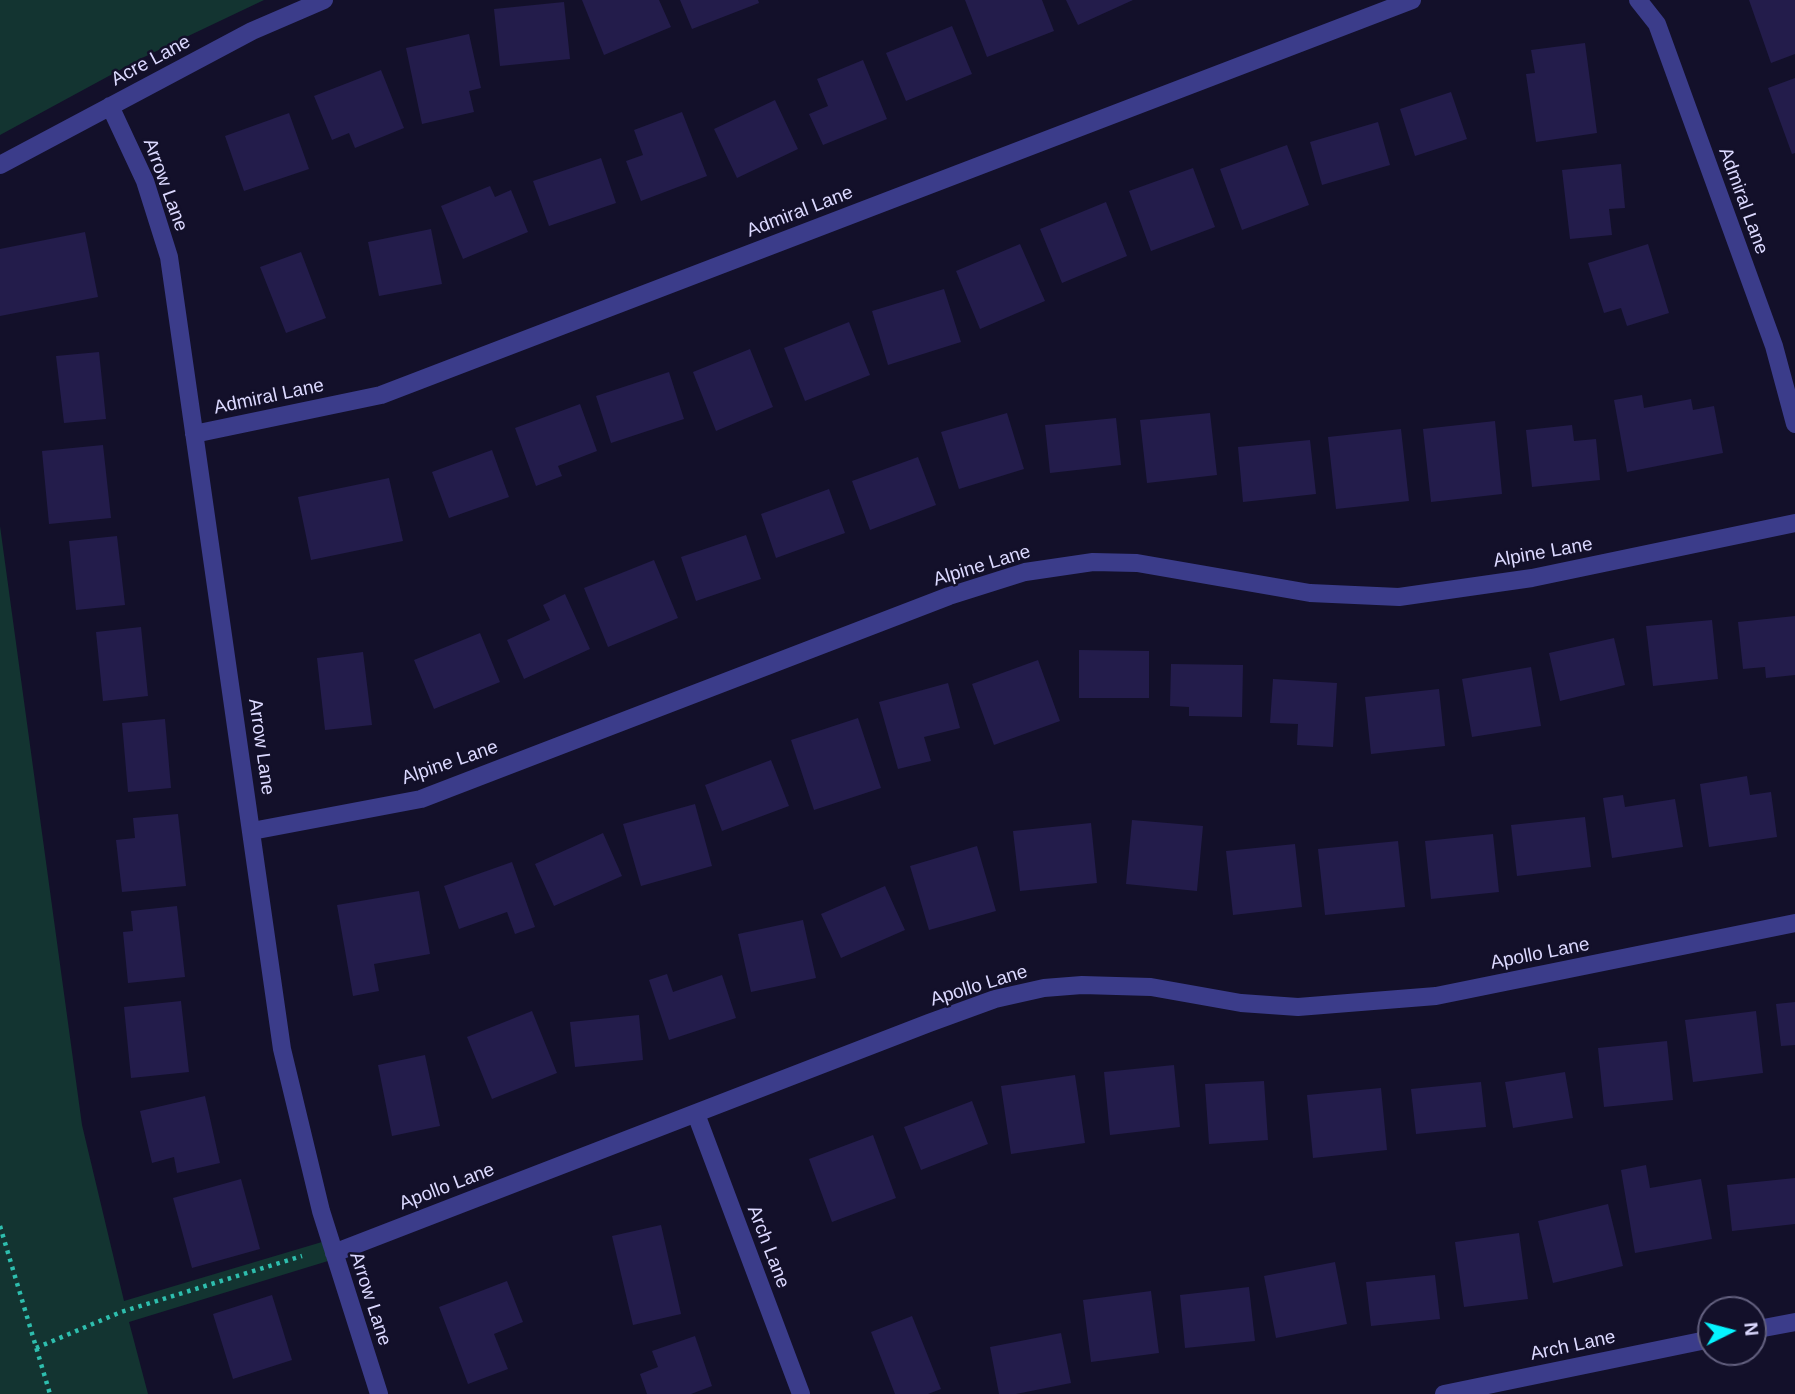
<!DOCTYPE html>
<html>
<head>
<meta charset="utf-8">
<style>
  body { margin:0 }
  #map { position:relative; width:1795px; height:1394px; overflow:hidden; background:#13102a; font-family:Helvetica,sans-serif }
  canvas { display:block }
  .north { position:absolute; left:1697px; top:1296px; width:70px; height:70px; box-sizing:border-box; background:#13102a; border:2px solid #63607f; border-radius:50%; rotate:84deg; font-size:19px; font-weight:700; line-height:28px; text-align:center; color:#dcd9ff }
  .north::after { content:''; display:block; margin:auto; width:24px; height:32px; background:#05f4ff; clip-path:polygon(50% 0,100% 100%,50% 72%,0 100%) }
</style>
</head>
<body>
<div id="map">
<canvas width="1795" height="1394"></canvas>
<div class="north">N</div>
</div>
<script>
const g = document.querySelector('canvas').getContext('2d');
g.lineJoin = 'round';
function fill(path, color) {
  g.fillStyle = color;
  g.fill(path, 'evenodd');
}
function toPath(rows) {
  const path = new Path2D();
  for (const r of rows) {
    path.moveTo(r[0], r[1]);
    for (let i = 2; i < r.length; i += 2) path.lineTo(r[i], r[i + 1]);
  }
  return path;
}
function stroke(path, color, width, dash) {
  g.strokeStyle = color;
  g.lineWidth = width;
  g.lineCap = dash ? 'butt' : 'round';
  g.setLineDash(dash || []);
  g.stroke(path);
}
function write(font, color, halo, rows, align = 'center') {
  g.font = font + ' Helvetica,sans-serif';
  g.lineWidth = 5;
  g.setLineDash([]);
  g.textBaseline = 'middle';
  g.strokeStyle = halo;
  g.fillStyle = color;
  for (const [text, x, y, turn = 0] of rows) {
    g.save();
    g.translate(x, y);
    g.rotate((+turn || 0) * Math.PI / 180);
    g.textAlign = isNaN(turn) ? turn : align;
    if (halo) g.strokeText(text, 0, 0);
    g.fillText(text, 0, 0);
    g.restore();
  }
}
fill(toPath([
  [0,0,264,0,142,58,0,135],
  [0,526,82,1125,124,1301,322,1242,328,1261,129,1322,148,1394,0,1394]
]), '#133431');
fill(toPath([
  [582,0,659,0,671,27,604,55],
  [680,0,758,0,759,3,692,29],
  [965,0,1042,0,1054,31,987,57],
  [1066,0,1133,0,1078,25],
  [1749,0,1795,0,1795,54,1771,63],
  [564,2,570,59,500,66,494,9],
  [952,26,972,74,906,101,886,53],
  [469,34,481,88,469,91,474,112,422,124,406,48],
  [1585,43,1597,133,1536,142,1526,74,1535,73,1531,50],
  [863,60,887,119,823,145,809,114,828,106,817,79],
  [381,70,404,128,355,148,349,133,332,140,314,96],
  [1795,78,1795,153,1792,154,1768,88],
  [1451,92,1467,139,1415,156,1400,109],
  [775,100,798,149,737,178,714,129],
  [682,112,707,176,641,201,626,161,643,155,634,130],
  [289,113,309,169,244,191,225,136],
  [1378,122,1390,165,1322,185,1310,142],
  [1287,145,1309,205,1242,230,1220,169],
  [601,158,616,203,549,226,533,181],
  [1621,164,1625,208,1609,209,1612,235,1570,239,1562,170],
  [1193,168,1215,227,1151,251,1129,191],
  [490,186,495,197,511,190,528,232,463,259,441,206],
  [1106,202,1127,256,1062,283,1040,229],
  [431,229,442,284,379,296,368,242],
  [85,232,98,297,0,316,0,249],
  [1020,244,1045,301,980,329,956,271],
  [1648,244,1669,313,1627,326,1621,308,1604,313,1588,263],
  [301,252,326,318,286,333,260,267],
  [944,289,961,342,888,365,872,311],
  [849,322,870,375,805,401,784,348],
  [750,349,773,407,716,431,693,372],
  [99,352,106,419,64,423,56,356],
  [669,372,684,419,611,443,596,396],
  [1642,395,1644,408,1691,399,1693,410,1714,406,1723,453,1627,472,1614,400],
  [580,404,597,451,558,466,562,476,536,486,515,428],
  [1007,413,1024,469,959,489,941,432],
  [1210,413,1217,475,1147,483,1140,420],
  [1116,418,1121,465,1050,473,1045,425],
  [1495,421,1502,494,1431,502,1423,429],
  [1572,425,1574,441,1596,439,1600,480,1532,487,1526,430],
  [1401,429,1409,501,1336,509,1328,437],
  [1310,440,1316,494,1243,502,1238,447],
  [103,445,111,518,49,524,42,451],
  [492,450,509,497,449,518,432,472],
  [918,457,936,505,870,530,852,481],
  [389,478,403,541,311,560,298,497],
  [829,489,845,533,776,558,761,514],
  [746,535,761,579,696,601,681,557],
  [117,536,125,605,76,610,69,541],
  [654,560,678,618,608,647,584,588],
  [565,594,590,649,524,679,507,640,550,620,543,605],
  [1795,616,1795,675,1766,678,1765,667,1743,669,1738,622],
  [1712,620,1718,679,1653,686,1646,626],
  [141,627,148,696,103,701,96,632],
  [480,633,500,682,434,709,414,660],
  [1614,638,1625,685,1560,701,1549,653],
  [1079,650,1149,651,1149,698,1079,698],
  [363,652,372,725,325,730,317,658],
  [1038,660,1060,721,994,745,972,684],
  [1171,664,1243,665,1242,717,1189,716,1189,707,1170,706],
  [1531,667,1541,726,1472,737,1462,679],
  [1273,679,1337,683,1333,747,1297,745,1298,724,1270,723],
  [948,683,960,728,924,737,931,761,898,769,879,702],
  [1439,689,1445,746,1371,754,1365,697],
  [858,718,881,788,814,810,791,740],
  [165,719,171,788,128,792,122,723],
  [771,760,789,806,722,831,705,785],
  [1747,776,1750,795,1771,792,1777,837,1709,847,1700,784],
  [1623,795,1625,807,1675,799,1683,847,1612,858,1603,798],
  [695,804,712,866,641,886,623,824],
  [178,814,186,886,122,892,116,840,135,838,133,818],
  [1585,817,1591,867,1517,876,1511,825],
  [1132,820,1203,826,1197,891,1126,884],
  [1091,823,1097,883,1020,891,1013,831],
  [603,833,622,876,554,906,535,864],
  [1493,834,1499,892,1431,899,1425,841],
  [1398,841,1405,907,1325,915,1318,849],
  [1295,844,1302,907,1233,915,1226,851],
  [977,846,996,911,929,930,910,866],
  [512,862,535,927,515,934,507,912,459,929,444,886],
  [885,886,905,930,841,958,821,914],
  [419,891,430,954,374,964,379,991,353,996,337,905],
  [177,906,185,977,128,983,123,932,133,931,131,911],
  [803,920,816,978,751,992,738,934],
  [667,974,673,992,722,975,736,1018,669,1040,649,980],
  [181,1001,189,1072,131,1078,124,1007],
  [1795,1002,1795,1045,1781,1046,1776,1004],
  [532,1011,557,1073,492,1099,467,1037],
  [1756,1011,1763,1073,1693,1082,1685,1020],
  [639,1015,643,1060,575,1067,570,1022],
  [1667,1041,1673,1100,1604,1107,1598,1048],
  [425,1055,440,1126,392,1136,378,1065],
  [1174,1065,1180,1127,1110,1135,1104,1072],
  [1565,1072,1573,1118,1513,1128,1505,1082],
  [1075,1075,1085,1143,1011,1154,1001,1086],
  [1264,1081,1268,1140,1209,1144,1205,1084],
  [1481,1082,1486,1127,1416,1134,1411,1089],
  [1381,1088,1387,1150,1313,1158,1307,1095],
  [205,1096,220,1163,177,1173,174,1157,152,1163,140,1111],
  [972,1101,988,1144,921,1170,904,1127],
  [873,1135,896,1198,832,1222,809,1159],
  [1646,1165,1650,1188,1701,1179,1712,1239,1635,1253,1621,1170],
  [1795,1178,1795,1224,1732,1231,1727,1185],
  [241,1179,260,1249,192,1268,173,1198],
  [1608,1204,1623,1266,1553,1283,1538,1221],
  [661,1225,681,1314,633,1325,612,1236],
  [1519,1233,1528,1299,1464,1307,1455,1242],
  [1335,1262,1347,1324,1276,1338,1264,1276],
  [1435,1275,1440,1319,1371,1326,1366,1282],
  [507,1281,523,1322,494,1334,508,1369,468,1384,439,1307],
  [1249,1287,1255,1341,1185,1348,1180,1295],
  [1151,1291,1159,1353,1091,1362,1083,1300],
  [272,1295,292,1360,233,1379,213,1314],
  [912,1316,941,1389,928,1394,895,1394,871,1332],
  [1061,1333,1071,1383,1016,1394,999,1394,990,1347],
  [695,1336,712,1386,691,1394,647,1394,640,1374,658,1367,652,1351]
]), '#231c4b');
stroke(toPath([
  [0,1226,50,1394],
  [36,1348,121,1312,302,1256]
]), '#2ebeae', 4.5, [3.5, 5]);
stroke(toPath([
  [1638,0,1657,24,1774,346,1795,424],
  [110,106,145,181,169,257,282,1049,321,1211,379,1394],
  [0,165,252,31,324,0],
  [194,434,381,395,1412,0],
  [252,831,421,799,949,596,1025,572,1093,562,1137,563,1310,593,1399,597,1532,578,1795,523],
  [696,1114,801,1394],
  [334,1253,929,1023,995,999,1044,988,1082,985,1151,987,1241,1003,1298,1007,1436,996,1795,923],
  [1753,1330,1795,1322],
  [1444,1394,1711,1339]
]), '#3b3c8a', 18);
write('19px', '#dcd9ff', '#13102a', [
  ["Acre Lane",151,61,-28],
  ["Arrow Lane",165,185,70],
  ["Admiral Lane",1743,201,70],
  ["Admiral Lane",800,212,-21],
  ["Admiral Lane",269,397,-12],
  ["Alpine Lane",1543,553,-10],
  ["Alpine Lane",982,566,-17],
  ["Arrow Lane",261,747,82],
  ["Alpine Lane",450,763,-19],
  ["Apollo Lane",1540,954,-11],
  ["Apollo Lane",979,986,-17],
  ["Apollo Lane",447,1187,-21],
  ["Arch Lane",768,1247,69],
  ["Arrow Lane",370,1299,72],
  ["Arch Lane",1573,1346,-12]
]);
</script>
</body>
</html>
